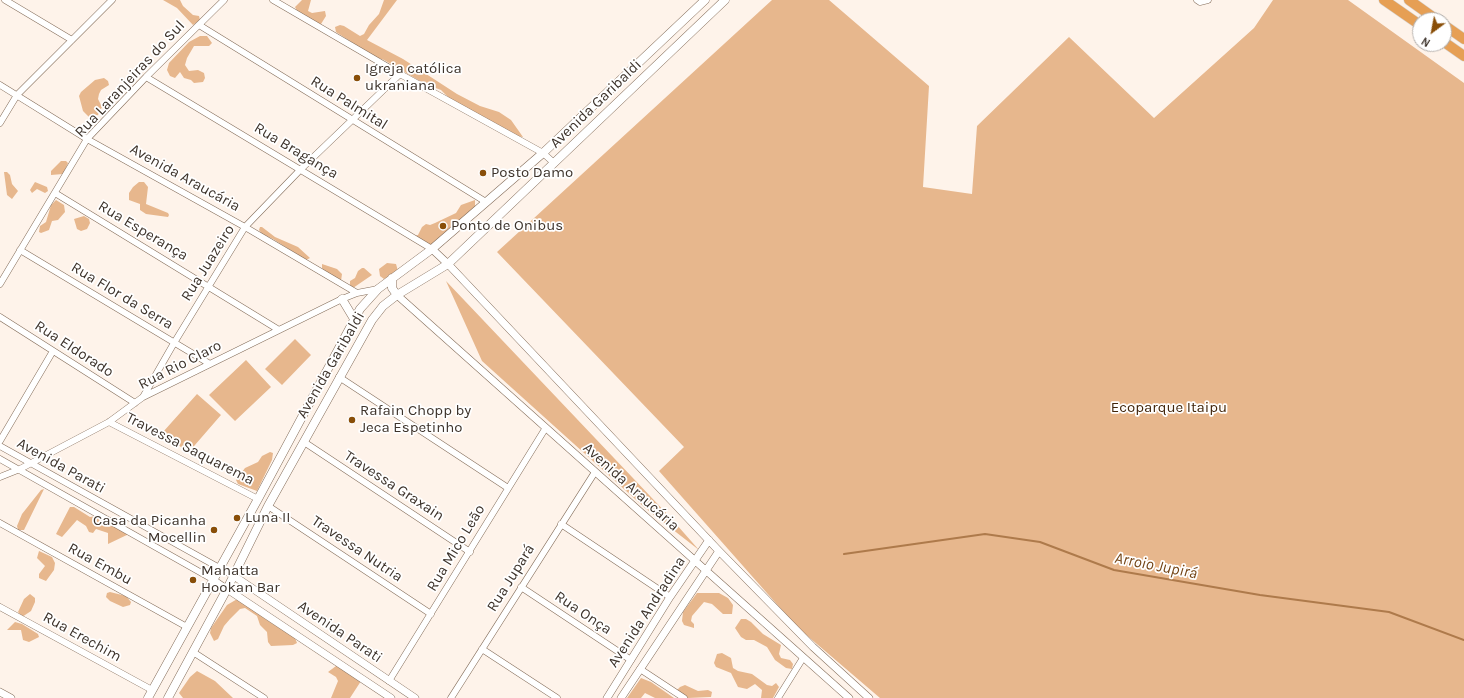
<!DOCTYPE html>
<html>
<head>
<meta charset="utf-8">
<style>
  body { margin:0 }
  #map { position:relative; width:1464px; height:698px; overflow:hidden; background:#fef3ea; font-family:Karla,sans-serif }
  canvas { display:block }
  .north { position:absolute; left:1412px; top:12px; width:40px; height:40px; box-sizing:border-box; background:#fff; border:1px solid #b1adaa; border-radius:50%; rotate:212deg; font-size:11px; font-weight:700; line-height:16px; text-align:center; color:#3d332b }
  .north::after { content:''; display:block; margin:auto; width:14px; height:18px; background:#894e08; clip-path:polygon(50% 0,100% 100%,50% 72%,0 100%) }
</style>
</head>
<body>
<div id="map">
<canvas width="1464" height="698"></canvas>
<div class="north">N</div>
</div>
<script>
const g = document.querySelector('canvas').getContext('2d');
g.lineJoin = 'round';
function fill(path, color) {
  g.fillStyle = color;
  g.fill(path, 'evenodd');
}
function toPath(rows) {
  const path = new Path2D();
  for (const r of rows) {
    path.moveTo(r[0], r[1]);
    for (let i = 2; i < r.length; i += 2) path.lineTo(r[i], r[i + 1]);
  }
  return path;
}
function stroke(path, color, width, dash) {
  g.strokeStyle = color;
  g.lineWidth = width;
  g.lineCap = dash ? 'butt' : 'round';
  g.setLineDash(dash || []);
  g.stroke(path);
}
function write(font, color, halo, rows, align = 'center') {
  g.font = font + ' Karla,sans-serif';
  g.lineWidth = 3.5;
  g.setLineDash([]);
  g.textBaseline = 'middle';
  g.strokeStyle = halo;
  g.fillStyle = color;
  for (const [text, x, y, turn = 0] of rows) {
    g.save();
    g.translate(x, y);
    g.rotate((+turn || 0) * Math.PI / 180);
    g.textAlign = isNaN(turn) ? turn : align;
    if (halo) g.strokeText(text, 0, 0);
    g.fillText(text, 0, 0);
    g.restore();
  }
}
fill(toPath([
  [163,0,180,0,183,6,193,15,199,16,200,20,193,25,177,8],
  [302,0,311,0,308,11,312,13,325,11,326,16,321,24,314,22,297,11,295,7],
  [384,0,397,0,367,40,403,59,457,94,480,106,499,112,511,120,523,137,515,136,451,100,441,90,425,84,384,60,373,56,336,32,335,27,340,25,344,26,360,36,364,34,369,25,379,14],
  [772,0,829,0,929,86,923,187,972,194,977,126,1069,37,1154,118,1254,28,1273,0,1348,0,1464,83,1464,698,880,698,797,627,659,471,684,447,497,252],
  [200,36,207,36,212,43,209,46,194,46,187,58,185,65,189,71,198,70,204,73,205,78,203,82,194,83,191,80,184,78,180,72,175,78,170,76,167,70,169,63,189,42],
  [104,78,108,81,109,85,101,90,99,94,98,99,102,107,98,115,89,117,83,111,79,96,81,92,95,80],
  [61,161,66,161,68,163,63,174,51,175,51,171],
  [4,172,7,172,10,175,12,184,18,191,12,199,7,195],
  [35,182,47,187,48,191,45,193,37,189,32,193,30,190],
  [139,182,144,182,148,187,146,204,168,213,169,215,168,217,146,214,140,210,140,204,129,200,129,193,133,187],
  [56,200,64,205,65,212,58,220,52,221,49,230,41,233,39,232,40,226,46,222,51,205],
  [475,200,475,209,430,246,414,236,418,235,422,227,426,224,430,225,435,223,456,213,461,205],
  [84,216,89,219,90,223,87,229,81,231,77,229,74,219],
  [260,227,262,227,275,237,298,247,310,258,306,260,273,239,262,234,259,230],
  [387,263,396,264,398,271,384,279,380,276,379,269],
  [322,264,337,269,342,274,341,281,325,272,322,268],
  [362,268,364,268,372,275,353,288,350,285,350,281,355,278,358,271],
  [446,281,669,516,699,550,645,508,482,361],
  [295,339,311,355,282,385,265,369],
  [246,360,271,387,235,421,209,395],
  [197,394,221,415,188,453,163,432],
  [270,452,273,453,272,460,257,491,238,484,236,480,245,468,258,462,262,456],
  [44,489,24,530,18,530,17,526,22,514,41,490],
  [70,507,74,507,90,517,97,516,116,522,130,529,131,533,108,544,108,533,96,529,93,533,89,532,86,526,77,520,62,537,56,534],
  [39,551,52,557,55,563,54,570,46,581,39,578,39,574,45,566,37,558],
  [110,592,126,596,131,602,130,605,123,607,110,601,106,597,107,593],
  [697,593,719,593,728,598,733,605,732,614,723,614,712,604,704,602,692,616,691,621,694,624,694,628,684,625,682,621,683,612],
  [30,594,35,598,35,602,31,611,22,617,18,612,24,599],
  [239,598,264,618,295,638,297,643,293,645,271,646,268,642,267,632,260,625,257,616,245,608,240,609,230,619,224,626,218,639,214,641,210,633,211,628,227,605],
  [741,619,746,619,751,622,763,634,781,645,779,654,781,658,790,660,793,664,792,669,786,668,775,660,767,647,754,640,746,640,741,637,735,628],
  [15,622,22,624,38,634,39,637,29,642,23,640,21,630,7,630],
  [722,653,731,658,733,668,738,671,752,674,767,685,772,686,776,683,779,687,773,698,761,698,762,690,755,684,747,689,738,687,731,673,716,667,714,663,717,654],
  [340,663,361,681,350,698,331,698,338,681,336,677,328,672],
  [197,671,215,681,233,698,183,698,179,693,190,677],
  [641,678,651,682,674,698,655,698,645,693,641,698,627,698],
  [685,685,698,691,708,690,712,692,711,697,688,698,677,690,680,687]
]), '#e7b78d');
stroke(toPath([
  [844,554,985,534,1040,542,1114,570,1260,595,1389,612,1464,640]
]), '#ae7a4b', 2);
const minor = toPath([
  [5,0,72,40],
  [273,0,400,74,543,153,554,163],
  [1197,0,1200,2,1208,0],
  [199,25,486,202],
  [146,77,432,249],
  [0,85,87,139,245,227,357,293],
  [0,123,17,95,112,0],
  [55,193,279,330],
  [20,250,210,364],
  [0,284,87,139,146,77,224,0],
  [0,317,135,403],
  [339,377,508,488],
  [143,397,174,343,245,227,301,169,400,74],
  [109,422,258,499],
  [0,441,53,351],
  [304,442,470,552],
  [0,446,234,576],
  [0,459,214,580,227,589],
  [0,477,20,469,109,422,143,397,342,299,357,293,378,289],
  [268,506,431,614],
  [0,523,187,627],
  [561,524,670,597],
  [521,587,631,660],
  [0,607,152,690],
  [482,649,557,698],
  [193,652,264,698],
  [640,669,684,698],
  [389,681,545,429],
  [451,698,595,472],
  [778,698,803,658]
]);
const tertiary = toPath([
  [432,249,448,264,719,551,813,647,869,698],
  [397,295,849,698],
  [234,576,415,698],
  [227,589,391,698],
  [0,692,11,698],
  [607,698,670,597,709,540],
  [621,698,719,551]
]);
const secondary = toPath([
  [392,278,392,288,397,295],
  [342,299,354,319],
  [148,698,258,499,360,309,378,289,432,249,543,153,705,0],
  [168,698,227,589,268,506,372,320,383,306,397,295,448,264,725,0]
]);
const trunk = toPath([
  [1384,0,1420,25],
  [1409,0,1437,20],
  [1444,25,1464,39],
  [1444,42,1464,56]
]);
stroke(minor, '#846d5a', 7);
stroke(tertiary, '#846d5a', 8);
stroke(secondary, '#846d5a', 9);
stroke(trunk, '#d4d2d0', 11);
stroke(minor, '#fff', 6);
stroke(tertiary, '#fff', 7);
stroke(secondary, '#fff', 8);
stroke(trunk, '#e69f54', 10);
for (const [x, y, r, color] of [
  [357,78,4,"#894e08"],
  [483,173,4,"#894e08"],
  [443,226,4,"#894e08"],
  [352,420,4,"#894e08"],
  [237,518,4,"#894e08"],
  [214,530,4,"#894e08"],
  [193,580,4,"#894e08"]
]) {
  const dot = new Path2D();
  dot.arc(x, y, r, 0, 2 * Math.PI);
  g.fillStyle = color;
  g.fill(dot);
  stroke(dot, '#fff', 1.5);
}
write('15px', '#3d332b', '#fff', [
  ["Igreja católica",365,69],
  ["ukraniana",365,86],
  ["Posto Damo",491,173],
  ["Ponto de Onibus",451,226],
  ["Rafain Chopp by",360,411],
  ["Jeca Espetinho",360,428],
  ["Luna II",245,518],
  ["Casa da Picanha",206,521,"right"],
  ["Mocellin",206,538,"right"],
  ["Mahatta",201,571],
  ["Hookan Bar",201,588]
], 'left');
write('15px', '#3d332b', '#fff', [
  ["Rua Laranjeiras do Sul",130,79,-47],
  ["Rua Palmital",349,103,32],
  ["Avenida Garibaldi",596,104,-44],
  ["Rua Bragança",296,151,31],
  ["Avenida Araucária",185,178,29],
  ["Rua Esperança",143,231,31],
  ["Rua Juazeiro",208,263,-58],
  ["Rua Flor da Serra",122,296,31],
  ["Rua Eldorado",74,349,33],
  ["Rua Rio Claro",180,365,-27],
  ["Avenida Garibaldi",331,365,-60],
  ["Travessa Saquarema",190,449,27],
  ["Avenida Parati",61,466,29],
  ["Travessa Graxain",394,486,33],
  ["Avenida Araucária",631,487,42],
  ["Rua Mico Leão",456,548,-59],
  ["Travessa Nutria",357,549,34],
  ["Rua Embu",100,564,29],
  ["Rua Jupará",511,578,-58],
  ["Avenida Andradina",647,612,-57],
  ["Rua Onça",583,613,34],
  ["Avenida Parati",340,632,34],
  ["Rua Erechim",82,637,29]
]);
write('15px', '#41250a', '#fff', [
  ["Ecoparque Itaipu",1169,408]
]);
write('italic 16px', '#734415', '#fff', [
  ["Arroio Jupirá",1156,566,11]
]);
</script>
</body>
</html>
